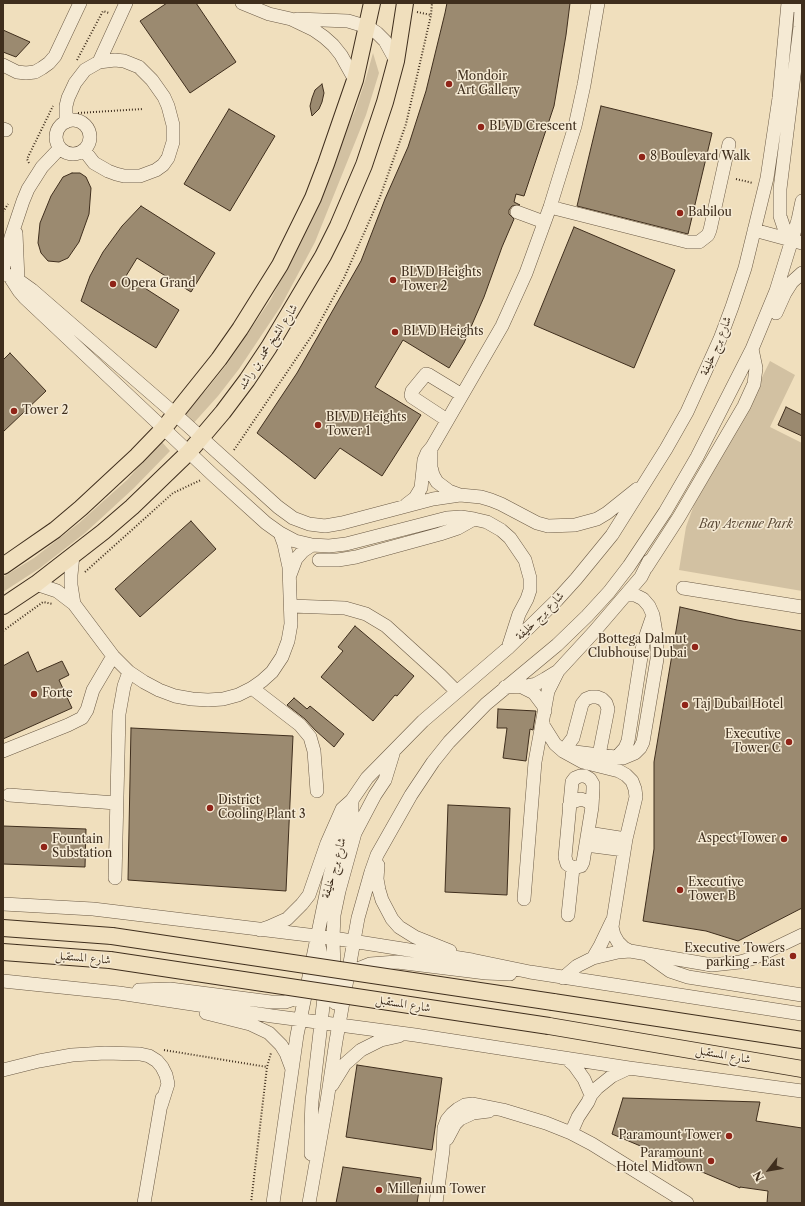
<!DOCTYPE html>
<html>
<head>
<meta charset="utf-8">
<style>
  body { margin:0 }
  #map { position:relative; width:805px; height:1206px; overflow:hidden; background:#f0dfbd; font-family:"Libre Caslon Text",serif }
  canvas { display:block }
  .frame { position:absolute; inset:0; border:4px solid #3f2e1d; pointer-events:none }
  .north { position:absolute; left:749px; top:1150px; width:40px; height:40px; -webkit-text-stroke:3px #f5ead4; paint-order:stroke; rotate:239deg; font-size:11px; font-weight:700; line-height:16px; text-align:center; color:#3f2e1d }
  .north::after { content:''; display:block; margin:auto; width:14px; height:18px; background:#3f2e1d; clip-path:polygon(50% 0,100% 100%,50% 72%,0 100%) }
</style>
</head>
<body>
<div id="map">
<canvas width="805" height="1206"></canvas>
<div class="frame"></div>
<div class="north">N</div>
</div>
<script>
const g = document.querySelector('canvas').getContext('2d');
g.lineJoin = 'round';
function fill(path, color) {
  g.fillStyle = color;
  g.fill(path, 'evenodd');
}
function toPath(rows) {
  const path = new Path2D();
  for (const r of rows) {
    if (r.length === 3) {
      path.moveTo(r[0] + r[2], r[1]);
      path.arc(r[0], r[1], r[2], 0, 2 * Math.PI);
      continue;
    }
    path.moveTo(r[0], r[1]);
    for (let i = 2; i < r.length; i += 2) path.lineTo(r[i], r[i + 1]);
  }
  return path;
}
function stroke(path, color, width, dash) {
  g.strokeStyle = color;
  g.lineWidth = width;
  g.lineCap = dash ? 'butt' : 'round';
  g.setLineDash(dash || []);
  g.stroke(path);
}
function write(font, color, halo, rows, align = 'center') {
  g.font = font + ' "Libre Caslon Text",Amiri,serif';
  g.lineWidth = 3;
  g.setLineDash([]);
  g.textBaseline = 'middle';
  g.strokeStyle = halo;
  g.fillStyle = color;
  for (const [text, x, y, turn = 0] of rows) {
    g.save();
    g.translate(x, y);
    g.rotate((+turn || 0) * Math.PI / 180);
    g.textAlign = isNaN(turn) ? turn : align;
    if (halo) g.strokeText(text, 0, 0);
    g.fillText(text, 0, 0);
    g.restore();
  }
}
fill(toPath([
  [373,53,379,73,366,115,315,242,281,306,239,369,218,396,191,426,182,416,207,389,227,364,271,299,287,267,355,111,366,78],
  [770,361,795,375,770,427,802,443,802,591,679,570,686,527,694,505,741,420],
  [161,441,170,451,134,488,85,533,40,568,3,592,3,577,34,558,79,523,127,480]
]), '#d2c1a2');
const building = toPath([
  [167,3,196,3,236,62,190,93,140,21,167,3],
  [447,3,570,3,566,35,554,106,524,196,516,194,514,202,520,205,512,206,509,210,509,214,514,219,502,247,484,297,464,343,449,368,403,340,375,387,421,415,382,476,340,448,315,479,257,433,297,373,361,261,385,199,408,147,426,91,445,13,447,3],
  [3,30,30,42,16,57,3,52,3,30],
  [322,84,324,93,322,102,319,109,312,116,310,106,312,98,315,90,322,84],
  [601,106,712,133,688,234,577,206,601,106],
  [229,109,275,136,230,211,184,184,229,109],
  [72,173,80,173,86,177,91,188,89,214,79,242,68,258,59,262,48,261,41,253,38,243,40,223,51,196,63,177,72,173],
  [141,206,215,253,191,292,137,258,126,276,179,310,156,348,81,301,90,276,103,252,122,226,141,206],
  [574,227,675,270,634,368,534,325,574,227],
  [10,353,46,391,3,432,3,360,10,353],
  [786,407,802,415,802,436,778,425,786,407],
  [191,521,216,549,140,617,115,589,191,521],
  [680,607,737,620,802,631,802,908,738,941,706,931,643,921,654,849,654,762,680,607],
  [355,626,414,676,397,696,395,695,373,721,321,677,343,651,338,647,355,626],
  [28,652,37,672,62,661,69,675,59,680,72,708,3,739,3,666,28,652],
  [294,698,307,709,310,706,344,734,334,747,315,730,305,719,287,705,294,698],
  [498,709,536,711,533,730,530,729,526,761,503,758,507,728,497,728,498,709],
  [131,728,293,736,286,891,128,880,131,728],
  [448,805,510,808,507,895,445,892,448,805],
  [3,826,86,829,85,867,3,864,3,826],
  [357,1065,442,1078,432,1150,346,1137,357,1065],
  [623,1098,760,1102,756,1121,802,1128,802,1203,767,1203,768,1191,740,1187,740,1188,612,1134,623,1098],
  [343,1167,421,1178,417,1203,336,1203,343,1167]
]);
fill(building, '#9b8a70');
stroke(building, '#3f2e1d', 1);
const minor = toPath([
  [242,3,269,14,291,19,314,30,324,37,333,45,341,55,355,80],
  [297,19,348,21,368,27,377,33,385,41,396,61],
  [99,62,126,3],
  [3,65,17,72,26,73,35,72,42,68,49,63,55,56,80,3],
  [73,137,17],
  [66,122,66,106,68,98,75,83,85,70,99,62,115,60,124,61,139,67,152,80,164,97,168,106,173,125,173,142,168,158,163,165,156,170,140,176,124,176,116,174,108,171,94,163,84,150],
  [3,129,6,130],
  [550,207,688,242,699,242,708,235,710,230,729,144],
  [517,212,544,222],
  [754,230,802,243],
  [16,233,18,280],
  [792,241,786,234,780,216,780,189,800,27,801,10,796,3],
  [3,270,11,237,23,201,28,189,42,167,60,148],
  [3,273,18,280,32,290,175,414,278,507,293,518,309,524,325,526,342,523,433,499,460,495,481,497,491,500,501,504,537,523,548,526,575,525,597,519,607,513,637,489],
  [10,277,19,291,25,298,213,475,266,523,280,533,295,541,312,545,329,546,346,544,447,518,461,517,474,519,487,522,501,530,510,538,525,560,530,578,530,590,527,599,519,614,509,645],
  [776,313,785,293,792,282,802,273],
  [447,420,412,397,411,395,412,391,426,374,429,375,462,395],
  [431,453,431,467,433,475,437,482,449,491,460,495],
  [406,505,415,498,421,488,424,460,427,453,432,447,502,326,526,273,550,207,575,126,584,85,598,3],
  [73,555,71,575,71,585,74,604],
  [319,560,338,560,356,557,440,534,458,528,474,519],
  [646,568,679,517,744,406,754,384,756,368,752,349],
  [290,575,296,559,303,551,312,545],
  [36,584,57,591,74,604,113,656,129,672,144,682,159,690,175,696,192,699,208,700,223,699,238,695,252,688,262,681,272,672,282,657,288,641,291,624,289,567,284,544,280,533],
  [683,588,802,607],
  [291,606,345,608,366,614,386,626,441,676,456,691],
  [505,687,526,686,536,684,545,679,558,671,593,633,641,577,649,561],
  [522,687,534,693,543,705,545,711],
  [252,688,300,725,310,737,314,751,317,791],
  [543,725,555,744,563,751,583,762,619,771,626,775,632,781,635,789,636,797,626,839,612,927,614,935,618,942,624,948,630,951],
  [3,751,68,725,82,718,87,710,93,690,113,656],
  [563,751,573,738,582,704,586,699,591,697,597,697,602,699,606,703,608,709,599,755],
  [567,751,623,758,635,753,640,748,643,742,657,659,657,639,653,615,649,606,643,599,635,595,626,595],
  [616,758,625,748,628,741,643,644,653,615],
  [580,776,585,776,590,779,593,784,593,789,592,807,583,862,581,866,573,868,567,864,565,857,572,782,575,778,580,776],
  [9,795,116,803],
  [569,806,572,802,581,799,589,802,592,807],
  [588,833,626,839],
  [586,845,624,850],
  [378,865,377,879,379,890,382,900,392,919,399,927,415,937,450,951],
  [115,878,119,714,124,686,129,672],
  [524,899,535,762,548,691,558,671],
  [3,904,93,909,333,938,472,960,530,972,802,1014],
  [568,915,573,868],
  [260,930,269,927,287,919,302,904,309,895,327,843,342,809,352,800,367,778,423,721,508,648,557,600,576,579,612,535,666,449,687,412,720,339,732,307,745,268,767,178,779,98,788,3],
  [649,956,670,971,688,977,802,995],
  [593,958,600,946,612,921],
  [350,972,370,964,397,962,486,973,510,974],
  [563,978,577,966,593,958,618,952,630,951,712,965,740,962,754,958,802,935],
  [3,981,119,993,272,1016,415,1035,629,1068,802,1091],
  [139,990,170,989,271,1002,285,1002,297,998,333,963],
  [335,1003,333,938,334,915,339,891,355,833,375,795,385,780,393,754],
  [206,1013,250,1024,269,1033,281,1045,286,1053,292,1069],
  [567,1059,574,1065,584,1079,591,1095],
  [3,1070,39,1061,72,1055,105,1053,140,1054,149,1056,157,1061,162,1067,166,1075,168,1084,161,1106],
  [332,1085,345,1064,361,1050,381,1040,399,1036],
  [571,1133,578,1117,588,1102,591,1095,597,1088,612,1076,629,1068],
  [447,1139,455,1124,460,1119,473,1113,489,1111],
  [311,1154,311,1126,312,1101,325,989,322,960,318,941],
  [144,1203,162,1098],
  [273,1203,297,1035,330,875,336,855,352,816,352,800],
  [309,1203,327,1101,336,1041,358,918,371,872,377,855,411,795,433,762,449,742,486,704,557,645,587,616,609,592,629,566,665,512,697,457,752,349,776,291,798,220,802,201],
  [436,1203,443,1150,444,1128,447,1120,452,1114,458,1109,465,1105,473,1104,503,1110,546,1123,571,1133,592,1144,687,1203]
]);
const major = toPath([
  [3,566,55,530,81,508,137,456,164,428,175,414,219,359,240,329,280,265,313,198,326,164,355,80,372,3],
  [3,606,36,584,103,532,132,507,189,452,223,412,247,380,269,347,323,256,338,226,364,165,385,102,396,61,405,3],
  [3,928,112,936],
  [3,952,110,960],
  [553,1002,802,1040],
  [549,1026,802,1069]
]);
stroke(minor, '#6b5a45', 14);
stroke(major, '#3f2e1d', 18);
stroke(toPath([
  [417,12,431,15],
  [77,60,103,11,109,13],
  [78,113,143,109],
  [29,163,27,159,53,106],
  [736,179,753,183],
  [3,212,8,204],
  [234,450,315,331,344,278,380,197,406,124,431,15,432,3],
  [85,572,173,493,201,480],
  [3,631,43,602,53,604],
  [164,1050,267,1067],
  [251,1203,267,1067,271,1053]
]), '#3f2e1d', 2, [1, 2]);
stroke(minor, '#f5ead4', 13);
stroke(major, '#f0dfbd', 16);
const majorBridge = toPath([
  [112,936,553,1002],
  [110,960,549,1026]
]);
stroke(majorBridge, '#3f2e1d', 18, []);
stroke(majorBridge, '#f0dfbd', 16);
for (const [x, y, r, color] of [
  [449,84,4,"#8f2418"],
  [481,127,4,"#8f2418"],
  [642,157,4,"#8f2418"],
  [680,213,4,"#8f2418"],
  [393,280,4,"#8f2418"],
  [113,284,4,"#8f2418"],
  [395,332,4,"#8f2418"],
  [14,411,4,"#8f2418"],
  [318,425,4,"#8f2418"],
  [695,647,4,"#8f2418"],
  [34,694,4,"#8f2418"],
  [685,705,4,"#8f2418"],
  [789,742,4,"#8f2418"],
  [210,808,4,"#8f2418"],
  [784,839,4,"#8f2418"],
  [44,847,4,"#8f2418"],
  [680,890,4,"#8f2418"],
  [793,956,4,"#8f2418"],
  [729,1136,4,"#8f2418"],
  [711,1161,4,"#8f2418"],
  [379,1190,4,"#8f2418"]
]) {
  const dot = new Path2D();
  dot.arc(x, y, r, 0, 2 * Math.PI);
  g.fillStyle = color;
  g.fill(dot);
  stroke(dot, '#f5ead4', 1.5);
}
write('12px', '#3f2e1d', '#f5ead4', [
  ["Mondoir",457,77],
  ["Art Gallery",457,91],
  ["BLVD Crescent",489,127],
  ["8 Boulevard Walk",650,157],
  ["Babilou",688,213],
  ["BLVD Heights",401,273],
  ["Tower 2",401,287],
  ["Opera Grand",121,284],
  ["BLVD Heights",403,332],
  ["Tower 2",22,411],
  ["BLVD Heights",326,418],
  ["Tower 1",326,432],
  ["Bottega Dalmut",687,640,"right"],
  ["Clubhouse Dubai",687,654,"right"],
  ["Forte",42,694],
  ["Taj Dubai Hotel",693,705],
  ["Executive",781,735,"right"],
  ["Tower C",781,749,"right"],
  ["District",218,801],
  ["Cooling Plant 3",218,815],
  ["Aspect Tower",776,839,"right"],
  ["Fountain",52,840],
  ["Substation",52,854],
  ["Executive",688,883],
  ["Tower B",688,897],
  ["Executive Towers",785,949,"right"],
  ["parking - East",785,963,"right"],
  ["Paramount Tower",721,1136,"right"],
  ["Paramount",703,1154,"right"],
  ["Hotel Midtown",703,1168,"right"],
  ["Millenium Tower",387,1190]
], 'left');
write('12px', '#3f2e1d', '#f5ead4', [
  ["شارع برج خليفة",716,346,-67],
  ["شارع الشيخ محمد بن راشد",268,347,-57],
  ["شارع برج خليفة",540,616,-45],
  ["شارع برج خليفة",334,868,-74],
  ["شارع المستقبل",83,958,5],
  ["شارع المستقبل",403,1004,9],
  ["شارع المستقبل",723,1055,10]
]);
write('italic 12px', '#5c4b38', '#f5ead4', [
  ["Bay Avenue Park",746,525]
]);
</script>
</body>
</html>
